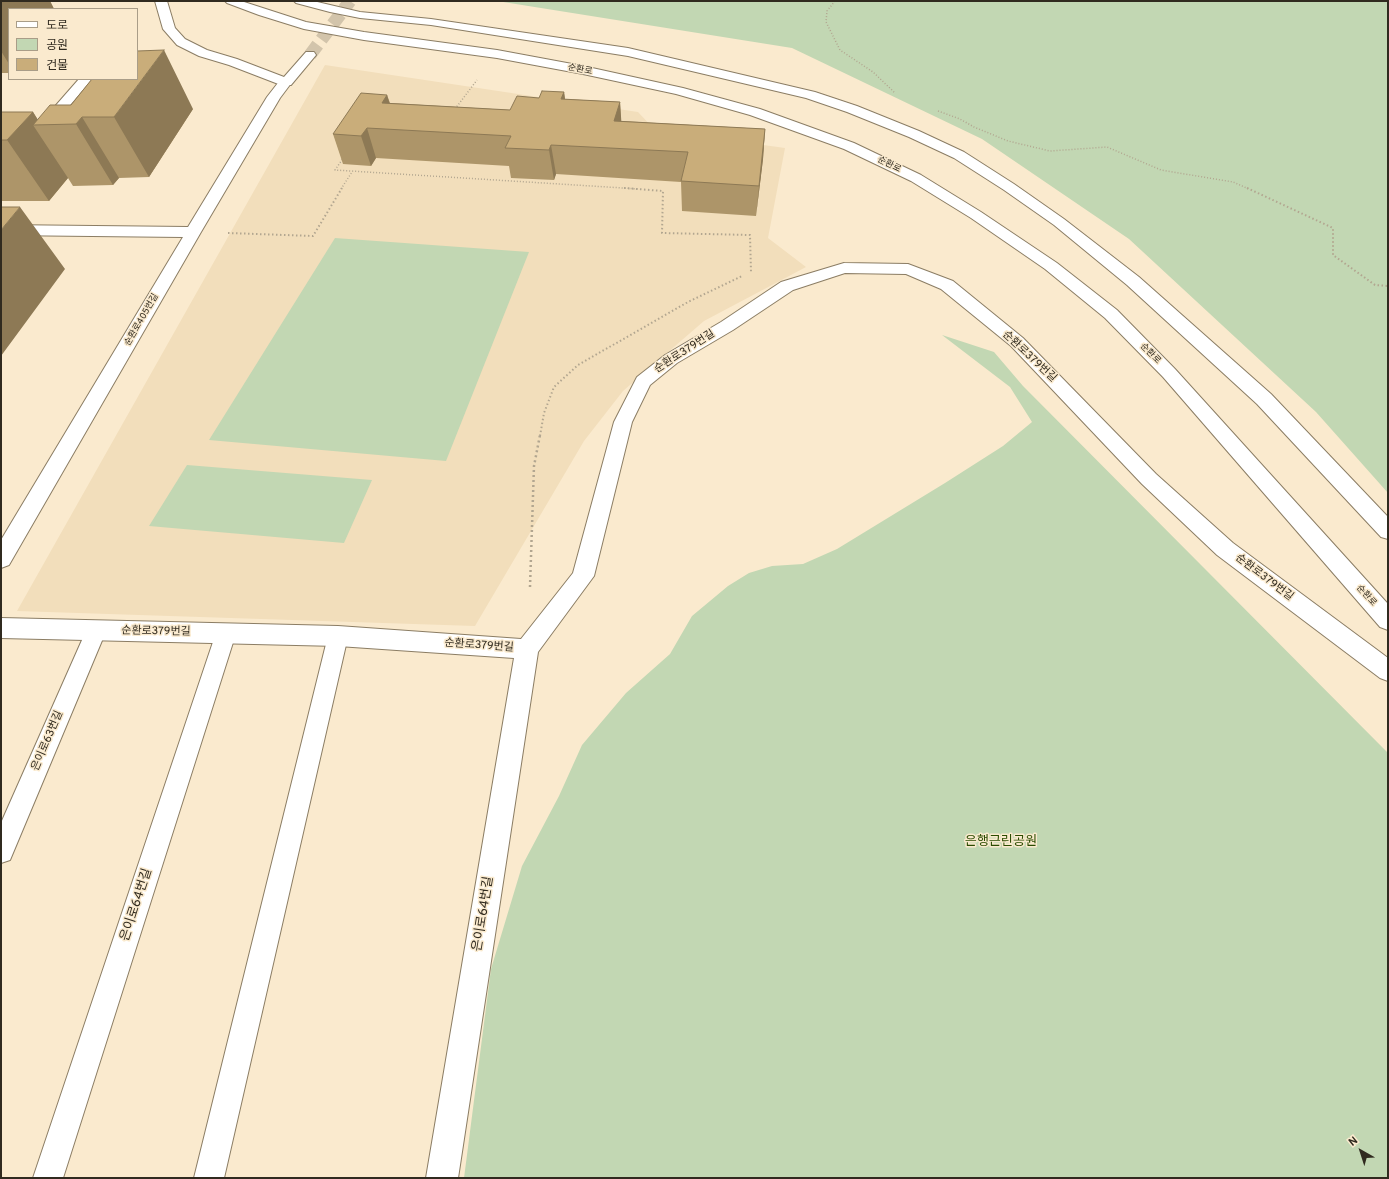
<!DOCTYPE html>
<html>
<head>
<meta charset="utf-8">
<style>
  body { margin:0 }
  #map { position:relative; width:1389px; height:1179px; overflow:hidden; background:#faeace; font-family:Overpass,"Noto Sans KR",sans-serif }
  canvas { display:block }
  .frame { position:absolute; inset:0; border:2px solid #302a1f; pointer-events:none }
  .legend { position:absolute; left:8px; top:8px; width:130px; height:72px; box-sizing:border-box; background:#faeace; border:1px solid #a99d88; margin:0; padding:5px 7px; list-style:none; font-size:12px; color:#302a1f }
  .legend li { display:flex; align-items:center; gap:8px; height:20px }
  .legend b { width:20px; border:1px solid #a99d88 }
  .north { position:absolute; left:1341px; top:1131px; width:40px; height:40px; -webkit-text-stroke:3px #faeace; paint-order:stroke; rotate:321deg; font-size:11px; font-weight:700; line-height:16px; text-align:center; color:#302a1f }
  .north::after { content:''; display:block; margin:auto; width:14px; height:18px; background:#302a1f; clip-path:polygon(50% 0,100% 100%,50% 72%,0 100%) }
</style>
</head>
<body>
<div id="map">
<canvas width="1389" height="1179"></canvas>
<div class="frame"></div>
<ul class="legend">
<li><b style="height:5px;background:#fff"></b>도로</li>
<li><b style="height:11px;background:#c2d7b3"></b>공원</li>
<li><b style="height:11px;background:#c9ad7a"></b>건물</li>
</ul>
<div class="north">N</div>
</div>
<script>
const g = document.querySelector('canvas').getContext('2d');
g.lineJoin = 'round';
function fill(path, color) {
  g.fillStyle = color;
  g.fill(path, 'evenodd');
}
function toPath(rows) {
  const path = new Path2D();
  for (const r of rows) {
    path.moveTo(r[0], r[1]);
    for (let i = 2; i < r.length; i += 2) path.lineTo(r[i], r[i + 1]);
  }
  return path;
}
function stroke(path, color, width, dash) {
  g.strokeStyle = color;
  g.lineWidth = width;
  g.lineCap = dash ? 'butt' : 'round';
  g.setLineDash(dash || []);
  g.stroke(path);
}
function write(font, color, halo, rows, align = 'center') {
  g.font = font + ' Overpass,"Noto Sans KR",sans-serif';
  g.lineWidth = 3;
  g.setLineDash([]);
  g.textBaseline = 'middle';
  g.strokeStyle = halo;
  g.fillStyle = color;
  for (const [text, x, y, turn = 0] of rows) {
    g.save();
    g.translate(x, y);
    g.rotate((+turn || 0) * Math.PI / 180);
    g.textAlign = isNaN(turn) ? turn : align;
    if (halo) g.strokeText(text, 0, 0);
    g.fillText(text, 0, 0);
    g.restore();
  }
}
fill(toPath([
  [325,65,638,112,655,130,785,148,768,238,806,267,704,321,623,391,584,441,475,626,17,611]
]), '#f2debb');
fill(toPath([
  [497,1,1388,1,1388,493,1316,412,1129,239,982,139,792,48],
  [335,238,529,252,446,461,209,440],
  [942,335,994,352,1023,386,1388,753,1388,1178,464,1178,491,969,522,866,559,796,582,745,626,693,670,654,692,616,728,586,749,573,772,566,803,564,837,549,945,483,1003,446,1032,422,1010,387],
  [187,465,372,480,344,543,149,526]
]), '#c2d7b3');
stroke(toPath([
  [310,55,350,1]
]), '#d2c4ab', 13, [13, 6]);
const lane = toPath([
  [96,622,103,625,106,631,10,860,1,863,1,823,86,631,89,625,96,622],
  [226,624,233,627,236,633,63,1178,33,1178,216,633,219,627,226,624],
  [338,627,345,630,348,636,224,1178,194,1178,328,636,331,630,338,627]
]);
const street = toPath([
  [286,78,291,79,292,82,280,98,201,232,9,565,1,568,1,540,183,237,1,235,1,225,188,227,267,97,281,79,286,78],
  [79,79,92,79,45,135,1,137,1,129,36,128,79,79],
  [844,263,908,264,953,281,1023,338,1156,474,1233,543,1388,658,1388,681,1380,678,1217,555,1142,484,1011,346,941,289,906,274,845,273,793,290,733,330,677,363,650,385,632,422,594,576,538,652,458,1178,426,1178,514,658,338,646,1,638,1,618,338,626,521,639,573,573,614,422,637,377,665,355,721,322,781,282,844,263]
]);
const secondary = toPath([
  [155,1,167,1,175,28,185,39,207,50,237,59,284,77,306,52,314,52,316,55,291,85,281,85,229,65,199,56,177,45,163,29,155,1],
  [225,1,241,1,306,22,364,32,497,50,583,66,683,88,760,109,854,143,921,175,981,212,1057,263,1117,310,1175,369,1388,604,1388,630,1380,627,1163,377,1105,318,1045,269,971,218,911,181,844,149,750,115,676,94,583,74,497,58,364,40,304,29,259,15,227,3,225,1],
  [294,1,313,1,360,12,431,19,628,48,815,92,857,106,919,131,964,152,1014,184,1064,219,1139,277,1271,394,1388,517,1388,539,1381,537,1257,404,1127,285,1054,225,1004,190,954,158,909,137,847,112,806,98,628,56,431,25,360,18,330,12,296,3,294,1]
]);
stroke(lane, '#8b7d64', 2);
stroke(street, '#8b7d64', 2);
stroke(secondary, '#8b7d64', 2);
stroke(toPath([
  [835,1,827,11,826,22,840,50,873,72,895,93],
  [455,109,477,80],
  [938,111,960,119,974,127,1008,141,1050,151,1107,147,1161,170,1233,182,1249,189],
  [344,157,335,170,639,189],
  [341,189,352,172]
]), '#b2a690', 1.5, [1, 2]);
stroke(toPath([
  [624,188,663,191,662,233,750,235,751,272],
  [1247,188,1333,228,1333,255,1375,285,1388,286],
  [228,233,313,236,342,188],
  [540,436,544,413,554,387,578,365,688,302,742,276]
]), '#b2a690', 2, [1.5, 2.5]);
stroke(toPath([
  [530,587,534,466,540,435]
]), '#b2a690', 2.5, [2, 3]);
fill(lane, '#fff');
fill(street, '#fff');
fill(secondary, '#fff');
fill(toPath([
  [1,1,50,1,54,9,9,9,9,73,1,73],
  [564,92,565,99,620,102,621,121,765,129,763,159,756,216,682,211,681,182,556,174,554,180,511,178,509,166,376,158,371,166,343,164,333,134,387,95,390,103,510,110,539,98],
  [193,109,149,177,119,178,113,185,73,186,68,178,49,201,1,201,1,112,33,112,38,120]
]), '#ad9569');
fill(toPath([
  [1,1,50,1,54,9,9,9,9,64,1,51],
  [164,50,193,109,149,177,114,117],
  [564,92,568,121,561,99],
  [387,95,396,124,382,103],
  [620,102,622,131,614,121],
  [33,112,41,125,33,125,68,178,49,201,7,140],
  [82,117,119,178,113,185,76,124],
  [367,128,376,158,371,166,361,136],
  [765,129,763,159,756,216,759,186],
  [551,145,556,174,554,180,549,150],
  [20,207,65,269,1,356,1,230]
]), '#8d7955');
const building = toPath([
  [164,50,114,117,82,117,76,124,33,125,50,105,71,105,92,79,137,79,137,51,164,50],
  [542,91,564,92,561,99,620,102,614,121,765,129,759,186,681,181,688,152,551,145,549,150,505,148,511,136,367,128,361,136,333,134,361,93,387,95,382,103,510,110,517,96,539,98,542,91],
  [1,112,33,112,7,140,1,140,1,112],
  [1,207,20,207,1,230,1,207]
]);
fill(building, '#c9ad7a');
stroke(building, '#8d7955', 1);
write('9px', '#302a1f', '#faeace', [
  ["순환로",580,70,11],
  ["순환로",889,165,26],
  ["순환로405번길",142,320,-60],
  ["순환로",1150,354,45],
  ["순환로",1366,596,48]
]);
write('11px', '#302a1f', '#faeace', [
  ["순환로379번길",685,352,-33],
  ["순환로379번길",1029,357,43],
  ["순환로379번길",1264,578,37],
  ["순환로379번길",156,632,1],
  ["순환로379번길",479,646,4],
  ["은이로63번길",48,741,-67]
]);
write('13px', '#2b4c01', '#faeace', [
  ["은행근린공원",1001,842]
]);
write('13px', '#302a1f', '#faeace', [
  ["은이로64번길",137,905,-72],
  ["은이로64번길",484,914,-81]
]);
</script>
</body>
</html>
